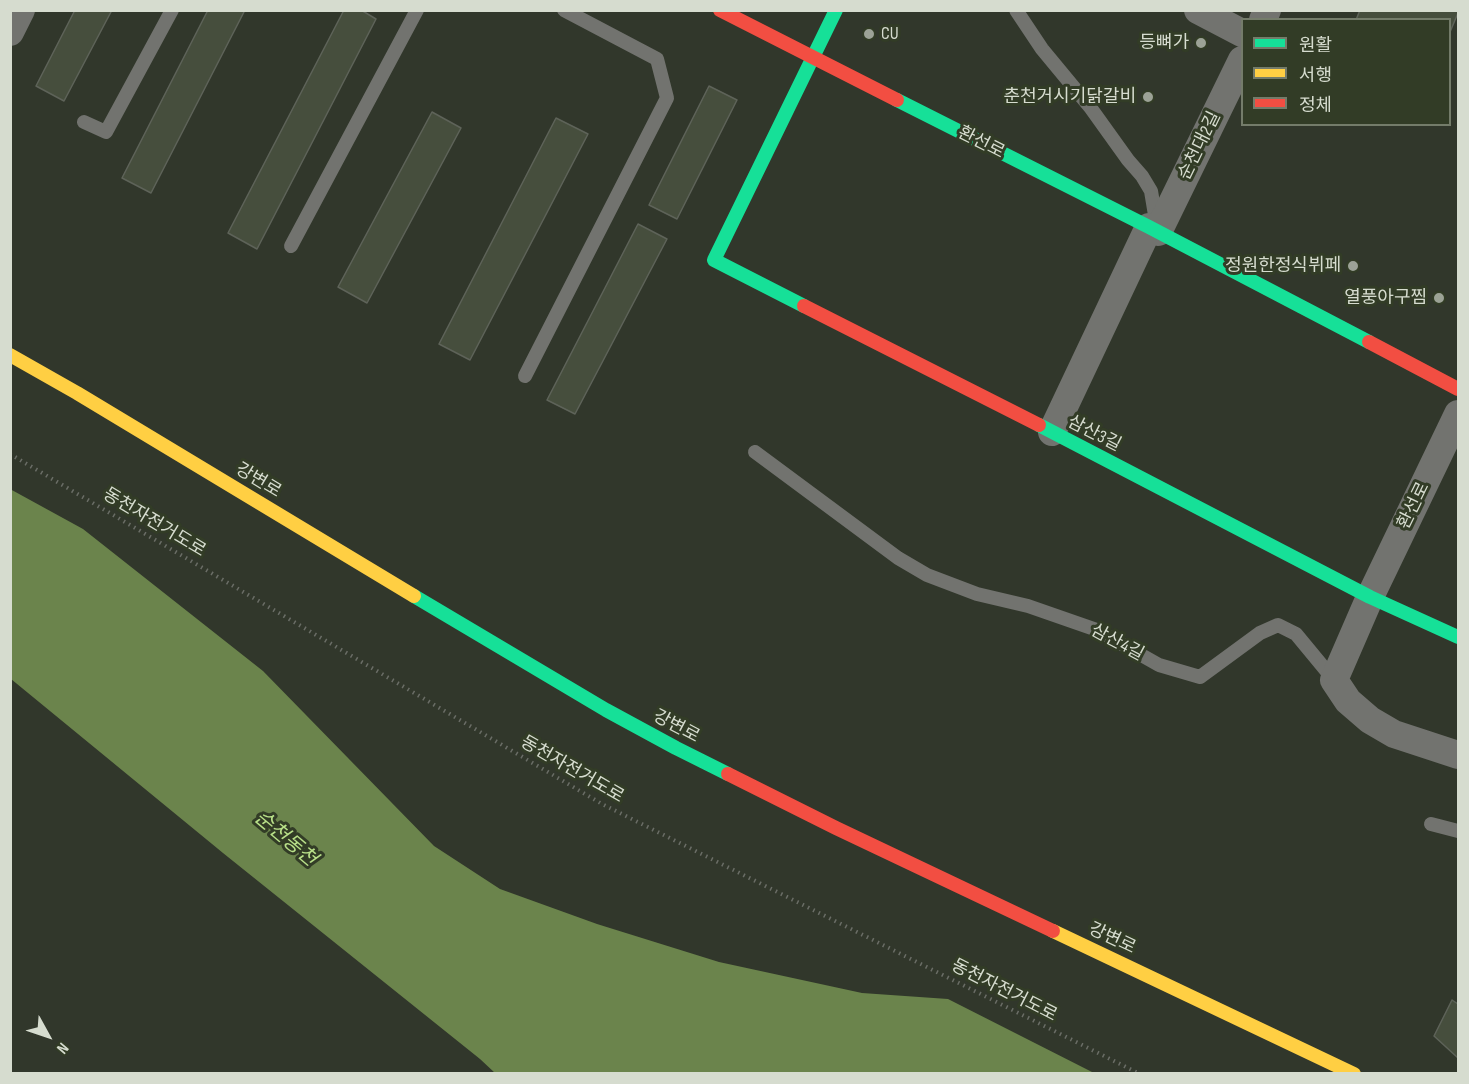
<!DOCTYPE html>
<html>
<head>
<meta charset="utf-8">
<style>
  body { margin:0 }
  #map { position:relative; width:1469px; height:1084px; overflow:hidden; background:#31372b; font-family:"Sofia Sans Condensed","Noto Sans KR",sans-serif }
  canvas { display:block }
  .frame { position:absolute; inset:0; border:12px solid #d6dccf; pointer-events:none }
  .legend { position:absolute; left:1241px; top:18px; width:210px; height:108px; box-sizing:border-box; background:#323c26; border:2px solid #747c6a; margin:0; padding:8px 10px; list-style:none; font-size:18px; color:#d6dccf }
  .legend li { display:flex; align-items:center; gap:12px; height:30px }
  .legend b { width:30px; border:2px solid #747c6a }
  .north { position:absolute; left:18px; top:1006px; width:60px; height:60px; -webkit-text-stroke:4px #323c26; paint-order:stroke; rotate:130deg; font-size:16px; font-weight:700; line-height:24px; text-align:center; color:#d6dccf }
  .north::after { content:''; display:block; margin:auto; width:21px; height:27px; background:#d6dccf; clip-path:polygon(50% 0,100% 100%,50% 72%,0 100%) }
</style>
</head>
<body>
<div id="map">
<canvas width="1469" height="1084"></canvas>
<div class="frame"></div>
<ul class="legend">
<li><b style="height:8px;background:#16e098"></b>원활</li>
<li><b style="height:8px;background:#ffcf43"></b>서행</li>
<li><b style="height:8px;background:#f24e42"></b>정체</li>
</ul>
<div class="north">N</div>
</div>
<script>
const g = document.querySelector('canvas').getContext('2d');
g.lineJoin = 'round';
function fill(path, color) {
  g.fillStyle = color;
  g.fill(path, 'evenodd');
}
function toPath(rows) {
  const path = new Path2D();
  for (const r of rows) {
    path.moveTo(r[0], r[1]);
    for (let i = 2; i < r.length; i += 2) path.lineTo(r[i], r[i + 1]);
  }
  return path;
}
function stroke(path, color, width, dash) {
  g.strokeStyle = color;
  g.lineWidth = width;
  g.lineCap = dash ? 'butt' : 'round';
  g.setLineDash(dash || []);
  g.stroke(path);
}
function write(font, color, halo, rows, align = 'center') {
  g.font = font + ' "Sofia Sans Condensed","Noto Sans KR",sans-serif';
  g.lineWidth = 6;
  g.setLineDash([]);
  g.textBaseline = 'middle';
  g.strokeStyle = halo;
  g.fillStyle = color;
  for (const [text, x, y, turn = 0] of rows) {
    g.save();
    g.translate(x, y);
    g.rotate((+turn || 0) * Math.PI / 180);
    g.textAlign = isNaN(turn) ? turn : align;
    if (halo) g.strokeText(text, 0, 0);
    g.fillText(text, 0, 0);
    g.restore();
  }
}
fill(toPath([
  [10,489,83,529,263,671,434,846,500,889,597,924,719,962,862,993,948,999,1094,1073,495,1073,480,1059,223,853,11,679]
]), '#6b844c');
const building = toPath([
  [75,10,112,10,64,101,36,86,75,10],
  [208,10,245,10,151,193,122,178,208,10],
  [344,10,361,10,376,19,257,249,228,233,344,10],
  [1360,10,1458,10,1458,13,1450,32,1450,20,1356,20,1360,10],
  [709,86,737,100,677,219,649,205,709,86],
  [432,112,461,128,367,303,338,287,432,112],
  [556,118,588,134,470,360,439,344,556,118],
  [638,224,667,239,575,414,547,400,638,224],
  [1452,1000,1458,1004,1458,1058,1434,1036,1452,1000]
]);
fill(building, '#464e3d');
stroke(building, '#5e6359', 1.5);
stroke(toPath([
  [10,454,602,804,1140,1074]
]), '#6a6d66', 4, [1.5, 4.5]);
stroke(toPath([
  [1016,10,1042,49,1090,107,1128,160,1142,176,1151,191,1157,227],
  [84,122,106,132,172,10],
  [291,246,417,10],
  [525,376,667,98,657,59,564,10],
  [755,452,898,558,927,575,977,594,1028,606,1097,630,1159,665,1200,677,1260,633,1278,625,1296,634,1334,680],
  [1431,824,1458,831]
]), '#72736f', 14);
stroke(toPath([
  [1198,10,1242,33],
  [1263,20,1267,10],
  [10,32,21,10],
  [1158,232,1242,60],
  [1458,414,1370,597,1334,680,1348,701,1370,720,1394,734,1458,755],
  [1052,432,1149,227]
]), '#72736f', 28);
stroke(toPath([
  [897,100,1149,227,1369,342],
  [804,306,714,260,836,10],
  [1039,425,1370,597,1458,637],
  [414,596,606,710,676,748,728,774]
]), '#16e098', 14);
stroke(toPath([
  [10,355,77,393,414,596],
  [1053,931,1354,1074]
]), '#ffcf43', 14);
stroke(toPath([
  [720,10,897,100],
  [804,306,1039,425],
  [1369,342,1458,389],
  [728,774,836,828,1053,931]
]), '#f24e42', 14);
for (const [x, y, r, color] of [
  [869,34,6,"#9ca296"],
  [1201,43,6,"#9ca296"],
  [1148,97,6,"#9ca296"],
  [1353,266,6,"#9ca296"],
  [1439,298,6,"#9ca296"]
]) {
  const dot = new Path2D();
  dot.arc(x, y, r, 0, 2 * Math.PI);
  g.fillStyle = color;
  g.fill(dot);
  stroke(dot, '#323c26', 2);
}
write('18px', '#d6dccf', '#323c26', [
  ["CU",881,34,"left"],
  ["등뼈가",1189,43],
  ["춘천거시기닭갈비",1136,97],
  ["정원한정식뷔페",1341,266],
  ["열풍아구찜",1427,298]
], 'right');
write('18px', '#d6dccf', '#323c26', [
  ["환선로",981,143,27],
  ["순천대2길",1200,146,-64],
  ["삼산3길",1094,434,27],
  ["강변로",258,481,31],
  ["환선로",1414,506,-64],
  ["동천자전거도로",154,523,31],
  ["삼산4길",1117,643,28],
  ["강변로",676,727,28],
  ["동천자전거도로",572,770,30],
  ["강변로",1112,939,25],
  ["동천자전거도로",1004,991,27]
]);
write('italic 20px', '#b9e189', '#323c26', [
  ["순천동천",285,839,40]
]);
</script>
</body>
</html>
